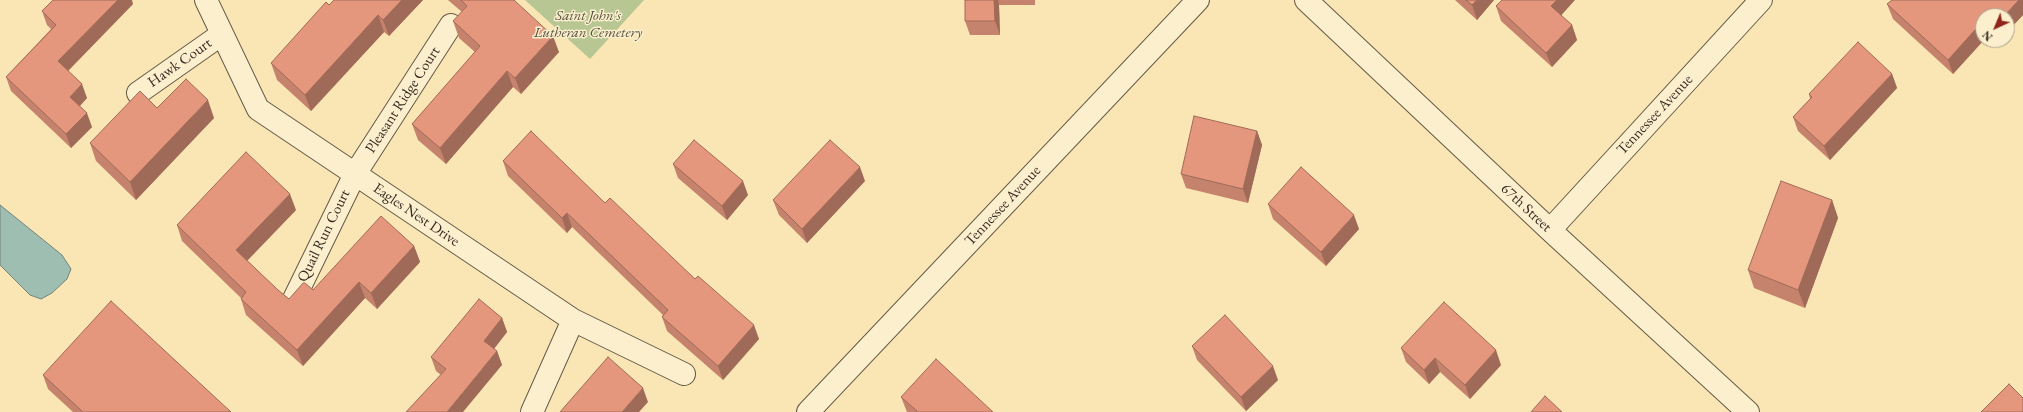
<!DOCTYPE html>
<html>
<head>
<meta charset="utf-8">
<style>
  body { margin:0 }
  #map { position:relative; width:2023px; height:412px; overflow:hidden; background:#f9e6b4; font-family:"EB Garamond",serif }
  canvas { display:block }
  .north { position:absolute; left:1975px; top:8px; width:40px; height:40px; box-sizing:border-box; background:#fbefce; border:1px solid #aba089; border-radius:50%; rotate:224deg; font-size:11px; font-weight:700; line-height:16px; text-align:center; color:#342a21 }
  .north::after { content:''; display:block; margin:auto; width:14px; height:18px; background:#8f2418; clip-path:polygon(50% 0,100% 100%,50% 72%,0 100%) }
</style>
</head>
<body>
<div id="map">
<canvas width="2023" height="412"></canvas>
<div class="north">N</div>
</div>
<script>
const g = document.querySelector('canvas').getContext('2d');
g.lineJoin = 'round';
function fill(path, color) {
  g.fillStyle = color;
  g.fill(path, 'evenodd');
}
function toPath(rows) {
  const path = new Path2D();
  for (const r of rows) {
    path.moveTo(r[0], r[1]);
    for (let i = 2; i < r.length; i += 2) path.lineTo(r[i], r[i + 1]);
  }
  return path;
}
function stroke(path, color, width, dash) {
  g.strokeStyle = color;
  g.lineWidth = width;
  g.lineCap = dash ? 'butt' : 'round';
  g.setLineDash(dash || []);
  g.stroke(path);
}
function write(font, color, halo, rows, align = 'center') {
  g.font = font + ' "EB Garamond",serif';
  g.lineWidth = 3;
  g.setLineDash([]);
  g.textBaseline = 'middle';
  g.strokeStyle = halo;
  g.fillStyle = color;
  for (const [text, x, y, turn = 0] of rows) {
    g.save();
    g.translate(x, y);
    g.rotate((+turn || 0) * Math.PI / 180);
    g.textAlign = isNaN(turn) ? turn : align;
    if (halo) g.strokeText(text, 0, 0);
    g.fillText(text, 0, 0);
    g.restore();
  }
}
fill(toPath([
  [525,0,644,0,590,59]
]), '#b7c692');
const water = toPath([
  [0,205,62,255,71,269,67,279,52,293,41,299,30,295,0,265,0,205]
]);
fill(water, '#9ebeb2');
stroke(water, '#748378', 1);
const minor = toPath([
  [206,0,258,109,573,320,684,374],
  [1306,0,1550,230,1748,412],
  [138,93,222,34],
  [1550,230,1761,0],
  [294,299,355,174,451,25],
  [532,412,573,320],
  [808,412,1198,0]
]);
stroke(minor, '#655946', 24);
stroke(minor, '#fbefce', 22);
fill(toPath([
  [334,0,423,0,389,36,384,32,311,111,277,80,271,63],
  [448,0,514,0,559,52,521,94,513,87,446,164,418,140,412,124,475,52,459,38,453,21,462,12],
  [965,0,1035,0,1035,5,999,5,1000,35,970,35,965,21],
  [1455,0,1494,0,1477,20],
  [2023,0,2023,15,2007,32,2007,16,1983,16,1983,40,1984,40,1953,74,1893,19,1887,4],
  [133,4,68,71,87,98,80,106,92,127,71,148,11,91,6,77,51,29,47,25,42,11],
  [1496,6,1561,15,1572,25,1577,40,1552,67,1501,21],
  [1892,74,1897,88,1830,160,1798,131,1793,117,1810,99,1809,94],
  [157,108,214,118,136,200,96,161,90,143],
  [1257,131,1262,145,1248,203,1186,188,1181,174],
  [503,161,605,203,695,279,759,339,723,380,667,331,662,317,663,315,572,227,567,233,508,176],
  [673,164,748,195,727,220,678,178],
  [865,181,807,243,779,215,773,200],
  [1832,200,1838,218,1805,308,1754,288,1748,270],
  [1268,204,1359,229,1326,266,1273,219],
  [296,210,247,261,278,290,289,299,313,290,414,246,420,262,377,309,365,298,303,366,246,315,241,299,241,298,182,241,177,225],
  [502,318,507,332,494,349,497,351,502,365,441,375,436,371,431,357],
  [1192,346,1278,380,1246,411,1197,360],
  [1401,348,1501,365,1470,399,1440,372,1429,384,1406,362],
  [43,375,231,412,73,412,48,389],
  [901,397,993,412,907,412]
]), '#c5826c');
fill(toPath([
  [118,0,132,0,133,4,63,76,58,61],
  [402,0,423,0,389,36,383,20],
  [994,0,998,0,999,5,1000,35,995,21],
  [1477,0,1494,0,1477,20,1472,5],
  [1557,0,1575,0,1557,20,1551,6],
  [2019,0,2023,0,2023,15,2007,32,2007,16,2004,16],
  [378,15,384,32,311,111,305,95],
  [1983,21,1983,40,1984,40,1953,74,1948,60],
  [1572,25,1577,40,1552,67,1546,53],
  [553,36,559,52,521,94,515,78],
  [507,71,513,87,446,164,440,148],
  [1892,74,1897,88,1830,160,1824,146],
  [82,84,87,98,75,111,70,97],
  [208,100,214,118,136,200,130,182],
  [87,113,92,127,71,148,66,134],
  [1257,131,1262,145,1248,203,1243,189],
  [860,167,865,181,807,243,802,229],
  [743,181,748,195,727,220,722,206],
  [290,194,296,210,242,266,236,250],
  [1832,200,1838,218,1805,308,1798,290],
  [567,213,572,227,567,233,562,218],
  [1354,215,1359,229,1326,266,1321,252],
  [414,246,420,262,377,309,371,293],
  [359,282,365,298,303,366,297,350],
  [502,318,507,332,489,355,484,341],
  [754,325,759,339,723,380,718,366],
  [1496,350,1501,365,1470,399,1465,385],
  [497,351,502,365,463,412,447,412],
  [1435,358,1440,372,1429,384,1424,370],
  [1273,366,1278,380,1246,411,1241,397],
  [643,388,648,402,639,412,622,412]
]), '#a06a58');
const building = toPath([
  [53,0,118,0,58,61,82,84,70,97,87,113,66,134,6,77,56,25,42,11,53,0],
  [334,0,402,0,383,20,378,15,305,95,271,63,326,2,329,5,334,0],
  [461,0,514,0,553,36,515,78,507,71,440,148,412,124,480,46,453,21,467,6,461,0],
  [965,0,994,0,995,21,965,21,965,0],
  [1466,0,1477,0,1472,5,1466,0],
  [1502,0,1557,0,1551,6,1572,25,1546,53,1496,6,1502,0],
  [1892,0,2019,0,2004,16,1983,16,1983,21,1948,60,1887,4,1892,0],
  [1858,42,1892,74,1824,146,1793,117,1812,97,1809,94,1858,42],
  [186,79,208,100,130,182,90,143,140,91,157,108,186,79],
  [1194,116,1257,131,1243,189,1181,174,1194,116],
  [531,131,605,203,610,198,695,279,698,276,754,325,718,366,662,317,668,310,567,213,562,218,503,161,531,131],
  [694,140,743,181,722,206,673,164,694,140],
  [830,140,860,167,802,229,773,200,830,140],
  [246,152,290,194,236,250,278,290,289,299,304,282,313,290,381,216,414,246,371,293,359,282,297,350,241,299,246,292,177,225,246,152],
  [1301,167,1354,215,1321,252,1268,204,1301,167],
  [1781,181,1832,200,1798,290,1748,270,1781,181],
  [479,299,502,318,484,341,497,351,447,412,406,412,446,369,431,357,479,299],
  [111,301,231,412,83,412,43,375,111,301],
  [1444,302,1496,350,1465,385,1435,358,1424,370,1401,348,1444,302],
  [1225,315,1273,366,1241,397,1192,346,1225,315],
  [608,357,643,388,622,412,560,412,608,357],
  [936,359,993,412,918,412,901,397,936,359],
  [2009,384,2023,398,2023,412,1981,412,2009,384],
  [1545,396,1562,412,1531,412,1545,396]
]);
fill(building, '#e5977e');
stroke(building, '#a06a58', 1);
write('italic 15px', '#55513d', '#fbefce', [
  ["Saint John's",588,16],
  ["Lutheran Cemetery",588,33]
]);
write('15px', '#342a21', '#fbefce', [
  ["Hawk Court",180,63,-35],
  ["Pleasant Ridge Court",403,100,-57],
  ["Tennessee Avenue",1655,115,-47],
  ["Tennessee Avenue",1003,206,-47],
  ["67th Street",1526,208,43],
  ["Eagles Nest Drive",416,215,34],
  ["Quail Run Court",324,236,-64]
]);
</script>
</body>
</html>
